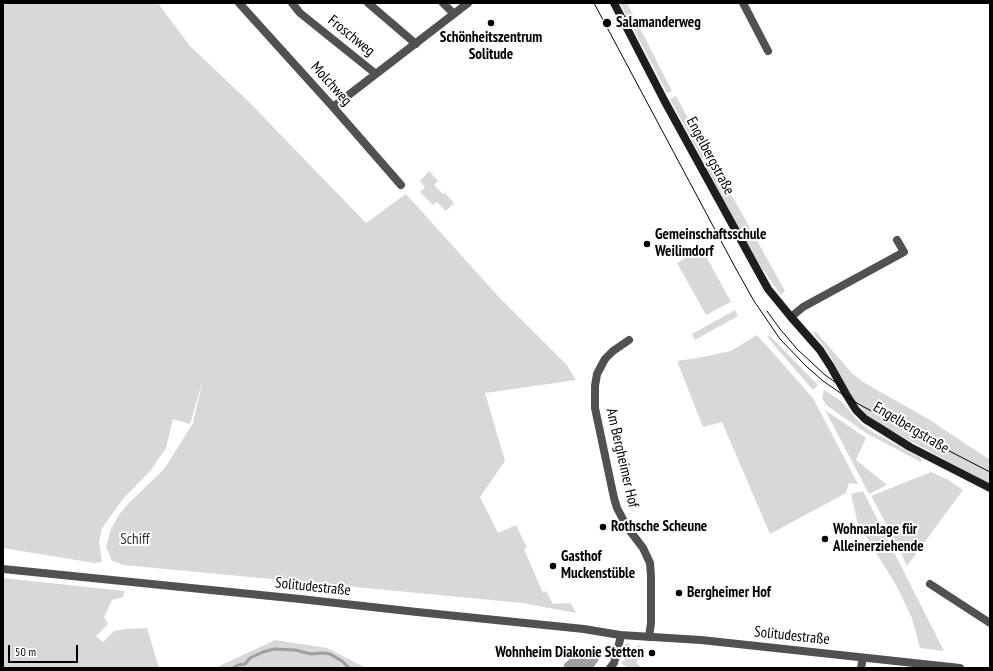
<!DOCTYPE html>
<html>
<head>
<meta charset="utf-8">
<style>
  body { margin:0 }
  #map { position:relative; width:993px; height:671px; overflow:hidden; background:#fff; font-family:"PT Sans Narrow",sans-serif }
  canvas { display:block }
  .frame { position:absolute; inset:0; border:4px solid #000; pointer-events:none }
  .scale { position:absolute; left:8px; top:645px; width:70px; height:18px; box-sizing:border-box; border:2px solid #000; border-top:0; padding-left:5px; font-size:12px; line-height:14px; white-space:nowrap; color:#000; -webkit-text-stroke:3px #fff; paint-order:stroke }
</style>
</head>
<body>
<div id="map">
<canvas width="993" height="671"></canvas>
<div class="frame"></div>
<div class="scale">50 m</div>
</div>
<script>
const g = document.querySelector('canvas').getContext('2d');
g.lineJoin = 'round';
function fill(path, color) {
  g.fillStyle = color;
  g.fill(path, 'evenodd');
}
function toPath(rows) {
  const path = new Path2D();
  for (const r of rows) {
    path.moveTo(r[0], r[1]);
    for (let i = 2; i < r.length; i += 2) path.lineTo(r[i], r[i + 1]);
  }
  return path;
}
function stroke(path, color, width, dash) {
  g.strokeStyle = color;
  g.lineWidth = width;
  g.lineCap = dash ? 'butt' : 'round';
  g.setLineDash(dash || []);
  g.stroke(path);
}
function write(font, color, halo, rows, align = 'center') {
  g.font = font + ' "PT Sans Narrow",sans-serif';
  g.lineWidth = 4;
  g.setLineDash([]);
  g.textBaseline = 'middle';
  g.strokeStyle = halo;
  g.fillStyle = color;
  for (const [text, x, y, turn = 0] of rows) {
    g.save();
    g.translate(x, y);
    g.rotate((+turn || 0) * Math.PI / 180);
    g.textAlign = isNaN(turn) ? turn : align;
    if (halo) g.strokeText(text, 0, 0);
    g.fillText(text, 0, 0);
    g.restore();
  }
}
fill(toPath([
  [3,3,158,3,189,45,249,102,366,223,406,194,497,295,566,364,576,380,485,393,505,461,480,497,498,533,516,525,527,548,524,549,543,593,546,591,553,604,571,603,576,613,523,603,124,565,112,561,106,547,111,529,118,516,128,504,165,468,193,423,203,379,190,424,173,419,166,448,151,470,123,499,102,528,99,542,102,562,94,563,3,548],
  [620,3,627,3,672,91,667,93,625,13],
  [676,96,708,156,702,159,670,99],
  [711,161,740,210,785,291,781,295,761,267,749,247,705,165],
  [429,171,438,181,434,185,443,194,445,193,454,203,446,211,437,202,433,205,420,192,425,187,420,181],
  [702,249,731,302,706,315,677,263],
  [735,310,738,316,695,340,692,334],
  [815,332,816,332,852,373,863,382,930,420,990,460,990,484,890,430,878,423,866,414,859,406,851,396,832,359,825,348,813,333],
  [757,335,813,398,858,484,849,483,846,493,770,534,722,422,703,427,677,361,698,358,731,351],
  [770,336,818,385,813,390,767,337],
  [824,390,841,401,854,416,864,426,876,434,921,458,921,462,866,433,826,405,822,398],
  [825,410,866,438,856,460,887,485,869,494],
  [931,472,948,480,920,516,948,480,963,490,907,566,898,546,871,496],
  [863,491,944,651,920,648,912,618,897,587,857,521,851,494],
  [3,578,125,591,123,597,112,600,104,617,108,624,96,636,103,642,114,631,125,629,147,628,159,668,3,668],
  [275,640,327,648,366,668,215,668],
  [627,643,630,644,631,646,625,655,622,656,620,654,621,650,624,645],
  [638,645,646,649,636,662,642,668,628,668,621,663,630,655]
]), '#d8d8d8');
fill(toPath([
  [594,650,598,651,599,656,598,661,593,668,564,668,564,664,570,659,584,656]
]), '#9f9f9f');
stroke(toPath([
  [233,668,238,665,245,664,250,658,263,652,274,649,295,650,311,654,323,653,330,654,342,661,349,668]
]), '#9f9f9f', 3);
stroke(toPath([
  [239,3,333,107,401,185],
  [292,3,300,13,376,74],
  [368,3,416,44],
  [443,3,454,14],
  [743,3,768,51],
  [333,107,468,3],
  [791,317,803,307,904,252,897,240],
  [629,340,613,351,605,359,597,374,595,386,595,408,614,498,617,508,627,527,643,548,650,563,651,576,651,623,649,637],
  [930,584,990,623],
  [610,668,614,663,620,640,620,635],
  [861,668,863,658]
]), '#515151', 8);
stroke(toPath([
  [3,569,300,599,417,612,584,629,620,635,701,640,960,668]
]), '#515151', 8);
stroke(toPath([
  [614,3,664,100,758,271,768,289,791,317,820,350,831,367,846,394,856,410,865,419,910,447,990,488]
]), '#1e1e1e', 8);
stroke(toPath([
  [594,3,736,269,754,301,780,339,806,366,823,381,842,394,862,406,990,472],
  [767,311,780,329,797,349,825,375,842,387]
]), '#000', 1);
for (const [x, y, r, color] of [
  [491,23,4,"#000"],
  [607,23,5,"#000"],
  [647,244,4,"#000"],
  [603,527,4,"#000"],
  [825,539,4,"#000"],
  [553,566,4,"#000"],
  [679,593,4,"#000"],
  [652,653,4,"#000"]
]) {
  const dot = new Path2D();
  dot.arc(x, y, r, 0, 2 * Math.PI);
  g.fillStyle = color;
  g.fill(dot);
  stroke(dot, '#fff', 1.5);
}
write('bold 15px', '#000', '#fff', [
  ["Salamanderweg",616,23],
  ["Schönheitszentrum",491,38,"center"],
  ["Solitude",491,55,"center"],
  ["Gemeinschaftsschule",655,235],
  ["Weilimdorf",655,252],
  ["Rothsche Scheune",611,527],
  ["Wohnanlage für",833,530],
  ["Alleinerziehende",833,547],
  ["Gasthof",561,557],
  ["Muckenstüble",561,574],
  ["Bergheimer Hof",687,593],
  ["Wohnheim Diakonie Stetten",644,653,"right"]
], 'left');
write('15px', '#000', '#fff', [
  ["Froschweg",351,36,39],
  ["Molchweg",331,84,48],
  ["Engelbergstraße",710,156,62],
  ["Engelbergstraße",911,428,31],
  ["Am Bergheimer Hof",622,458,77],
  ["Solitudestraße",313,587,6],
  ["Solitudestraße",792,636,6]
]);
write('15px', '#2f2f2f', '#fff', [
  ["Schiff",135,540]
]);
</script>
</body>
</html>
